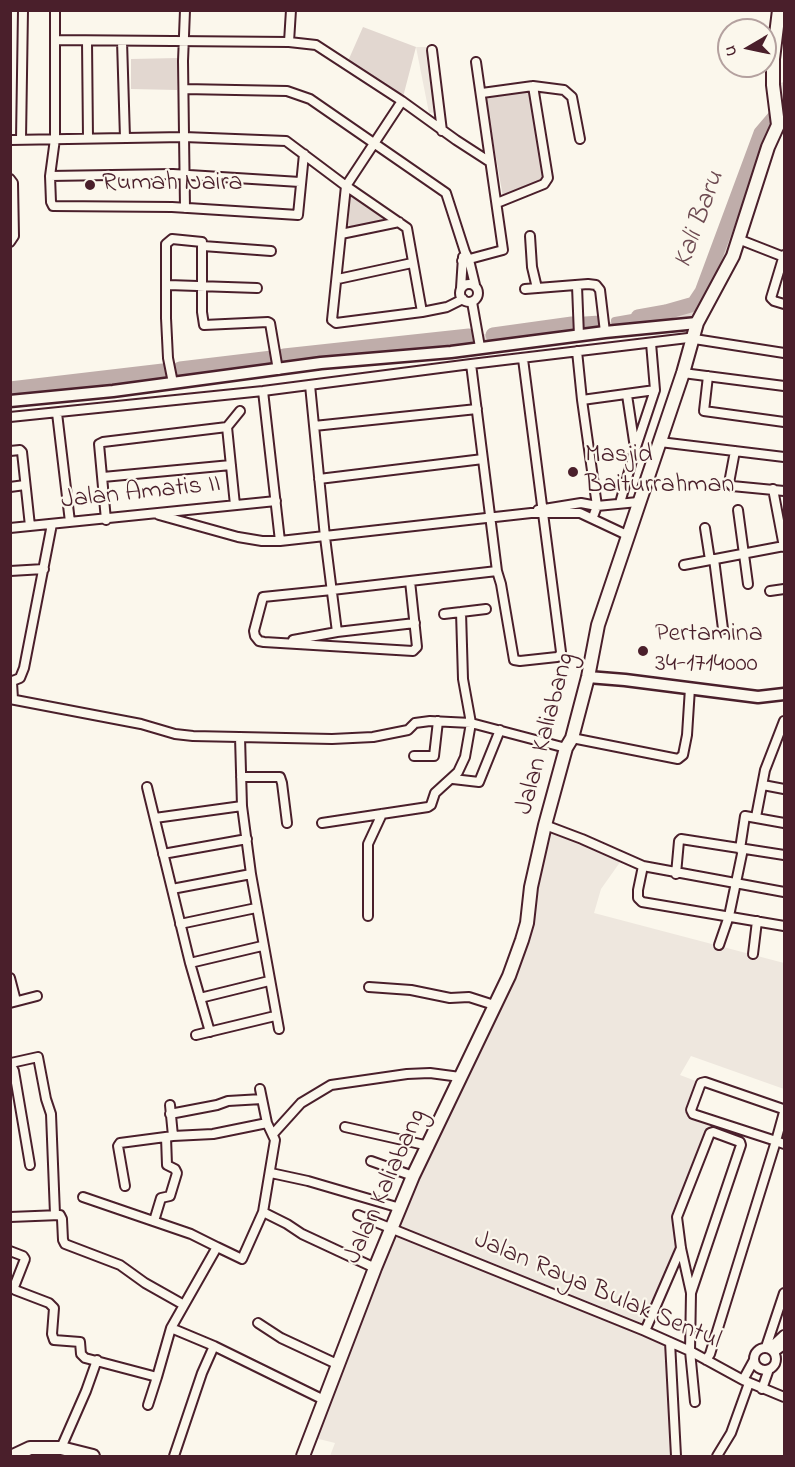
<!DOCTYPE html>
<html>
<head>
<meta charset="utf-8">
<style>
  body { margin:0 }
  #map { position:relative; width:795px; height:1467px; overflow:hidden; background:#fbf7ec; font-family:"Indie Flower",sans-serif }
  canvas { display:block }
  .frame { position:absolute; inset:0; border:12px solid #4a1f2b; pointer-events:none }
  .north { position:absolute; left:717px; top:18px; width:60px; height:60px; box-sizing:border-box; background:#fbf7ec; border:2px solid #b4a19f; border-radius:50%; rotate:261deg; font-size:16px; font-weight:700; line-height:24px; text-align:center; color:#4a1f2b }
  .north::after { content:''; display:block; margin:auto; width:21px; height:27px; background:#4a1f2b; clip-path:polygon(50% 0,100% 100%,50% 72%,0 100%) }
</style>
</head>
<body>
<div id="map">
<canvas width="795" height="1467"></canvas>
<div class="frame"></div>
<div class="north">U</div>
</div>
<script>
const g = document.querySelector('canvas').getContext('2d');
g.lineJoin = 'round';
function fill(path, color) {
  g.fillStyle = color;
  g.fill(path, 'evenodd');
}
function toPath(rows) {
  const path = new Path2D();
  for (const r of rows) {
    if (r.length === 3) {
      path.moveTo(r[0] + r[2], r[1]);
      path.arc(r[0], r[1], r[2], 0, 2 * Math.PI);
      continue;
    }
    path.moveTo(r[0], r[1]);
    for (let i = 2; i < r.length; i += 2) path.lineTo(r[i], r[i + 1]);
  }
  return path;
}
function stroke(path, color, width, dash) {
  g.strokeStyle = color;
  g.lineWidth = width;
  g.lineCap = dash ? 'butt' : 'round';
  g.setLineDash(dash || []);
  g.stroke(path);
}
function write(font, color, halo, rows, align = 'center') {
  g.font = font + ' "Indie Flower",sans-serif';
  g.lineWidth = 4.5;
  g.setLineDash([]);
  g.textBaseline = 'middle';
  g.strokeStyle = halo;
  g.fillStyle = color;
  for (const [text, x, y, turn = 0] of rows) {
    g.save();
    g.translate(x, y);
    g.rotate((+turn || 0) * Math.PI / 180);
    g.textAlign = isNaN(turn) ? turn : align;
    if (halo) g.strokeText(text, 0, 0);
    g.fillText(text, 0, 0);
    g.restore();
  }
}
fill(toPath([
  [416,47,426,47,438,112,429,113],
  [545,825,623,858,601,889,594,913,784,963,784,1089,691,1056,680,1075,701,1083,691,1110,712,1121,710,1133,677,1217,681,1248,645,1331,670,1342,676,1456,330,1456,335,1443,311,1437,375,1268,509,976]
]), '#eee7de');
fill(toPath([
  [363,27,416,47,403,97,348,61],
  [178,58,177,90,131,89,131,59],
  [784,82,784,120,778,125,744,217,697,323,11,401,10,389,572,324,604,323,666,312,693,304,702,292,761,133,778,113,773,85],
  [531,88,545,180,503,197,485,95],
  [350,190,394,222,348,230]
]), '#e2d7d0');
stroke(toPath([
  [615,321,638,317]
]), '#bfadaa', 8);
stroke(toPath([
  [638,317,666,312,694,304,702,292,761,133,784,106],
  [585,324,600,323],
  [493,335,572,324],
  [284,356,469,336],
  [180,369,272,358],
  [10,389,163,371]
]), '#bfadaa', 15);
const street = toPath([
  [55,10,55,139,50,176,51,202,53,206,172,207,298,215,304,154],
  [56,40,289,42,316,45,402,101,456,140,490,162],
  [87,41,88,138],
  [122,41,125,138],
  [289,42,291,10],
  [432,50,442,131],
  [184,89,287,91,310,99,446,193,465,252,469,260,475,285],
  [482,93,533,86,564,90,572,97,580,139],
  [21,139,23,10],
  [10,140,184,137,286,141,346,186,407,228,422,312,336,323,332,320,346,186,402,101],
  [50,176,173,174,300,182],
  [10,179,13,183,14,236,10,242],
  [497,203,544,184,548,178,533,86],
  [185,208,183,61,185,10],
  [341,234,399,222],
  [530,236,532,267,537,288],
  [738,239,784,257],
  [203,246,271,251],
  [784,255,771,298,774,301,784,304],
  [462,261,503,250,476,62],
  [338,279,412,263],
  [469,293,9],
  [168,285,257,288],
  [577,286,579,336],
  [461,288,463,257],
  [525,289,588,284,596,285,600,290,605,332],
  [472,302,480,347],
  [422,312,447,307,463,299],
  [577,351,582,400,597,506,593,517],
  [471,364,497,571,501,584,514,660,520,661,557,657,560,655,561,652,523,359],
  [683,373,784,386],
  [708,376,704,411,784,422],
  [173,383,168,358,166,318,166,244,172,239,202,242,202,312,204,325,268,322,270,323,278,370],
  [310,385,325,537,337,632],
  [263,391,280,541,531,513,580,513,629,536],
  [627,395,635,448],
  [582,400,655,390],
  [57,413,70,522],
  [10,417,263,391,471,364,688,338,784,353],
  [314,426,477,409],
  [227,427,240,411],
  [660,442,784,457],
  [10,451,20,450,22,452,30,526],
  [735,451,729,483,732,486,784,491],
  [103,477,231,465],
  [319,479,483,459],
  [10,487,25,485],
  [773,489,784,547],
  [620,503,635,450,655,390,651,343],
  [538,510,581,503,597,506,638,502],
  [738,510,748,584],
  [159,515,238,537,262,541,280,541],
  [106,520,99,444,103,442,227,427,235,505],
  [10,528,276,501],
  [705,528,710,560],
  [714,559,723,629],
  [684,565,784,546],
  [10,571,44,569],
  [410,581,417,647,413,651,264,642,259,641,255,636,254,631,263,597,332,590,410,581,497,571],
  [770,591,784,589],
  [461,612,486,609],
  [292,643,293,640,337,632,415,623],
  [10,682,20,678,24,668,52,524],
  [12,682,13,699],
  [10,699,141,724,175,734,193,736,332,739,373,737,408,730,415,723,430,721,471,723,566,748],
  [240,737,242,806,251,874,279,1029],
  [572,738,678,759,683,755,687,735,690,688],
  [414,756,434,756,438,721],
  [241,777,280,777,282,783,287,823],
  [453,779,479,782,500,730],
  [763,785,784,789],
  [147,787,190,963,210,1032],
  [756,817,765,770,784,721],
  [155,818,242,806],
  [322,823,428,807,431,805,435,793,458,772,465,757,471,723,463,679,461,612,444,614],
  [545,825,582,839,643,866,784,892],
  [740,849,745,816,784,823],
  [163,854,247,839],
  [643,866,638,890,638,898,642,902,784,926],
  [676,874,679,841,681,839,784,855],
  [172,889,251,874],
  [368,916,368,844,382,814],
  [180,924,256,908],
  [719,945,729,916,743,849],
  [753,954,757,921],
  [190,963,262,946],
  [10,978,16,1001],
  [369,987,411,990,450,998,469,997,494,1005],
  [200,998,269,981],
  [10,1003,37,996],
  [196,1035,275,1016],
  [10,1063,14,1071,30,1165],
  [11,1063,38,1057,46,1099,51,1114,55,1214],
  [170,1105,173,1136],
  [170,1114,217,1105,228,1101,262,1099],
  [345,1127,429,1146],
  [273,1134,301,1103,331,1085,407,1074,430,1073,460,1077],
  [371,1161,413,1176],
  [271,1173,308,1181,400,1208],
  [125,1186,118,1146,120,1143,173,1136,213,1134,267,1123],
  [83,1197,191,1234,217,1247],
  [263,1212,287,1224,302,1234,375,1268],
  [358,1215,645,1331,690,1351,743,1380,784,1397],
  [10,1217,60,1215,62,1219,63,1240,65,1244,120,1265,145,1283,184,1305],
  [154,1221,161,1198,170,1196,177,1173,175,1169,167,1165,166,1137],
  [10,1251,23,1256,25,1259,14,1287,15,1290,49,1303,54,1308,52,1334,54,1340,80,1342,81,1354,85,1358,157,1377,171,1328,217,1247,242,1259,263,1212,275,1140,267,1123,260,1089],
  [691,1293,741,1145,740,1142,713,1132,710,1133,677,1217,681,1248,691,1293,690,1351,695,1402],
  [258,1323,281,1338,339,1365],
  [171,1328,214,1346,324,1400],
  [645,1331,681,1248],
  [670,1342,676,1456],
  [766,1347,784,1293],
  [765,1359,11],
  [770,1348,784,1335],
  [774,1352,784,1345],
  [706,1360,710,1354,776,1141,784,1112,783,1109,705,1082,701,1083,691,1110,693,1114,776,1141,784,1144],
  [743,1380,754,1360],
  [762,1389,769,1369],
  [148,1405,157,1377],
  [61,1448,86,1391,97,1360],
  [174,1456,202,1373,214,1346],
  [717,1456,731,1433,749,1383]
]);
const secondary = toPath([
  [10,401,113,391,321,363,451,352,605,332,697,323],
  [588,677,625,680,758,697,784,694]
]);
const primary = toPath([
  [13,1456,30,1448,61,1448,93,1456],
  [303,1456,375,1268,413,1176,509,976,522,940,527,923,531,887,545,825,566,748,572,738,588,677,598,625,683,373,697,323,733,256,768,147,778,125,773,85,773,59,779,10]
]);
stroke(street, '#4a1f2b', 12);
stroke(secondary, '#4a1f2b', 15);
stroke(primary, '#4a1f2b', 16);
stroke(street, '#fbf7ec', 8);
stroke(secondary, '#fbf7ec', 10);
stroke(primary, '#fbf7ec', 12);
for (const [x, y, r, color] of [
  [90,185,6,"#4a1f2b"],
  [573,472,6,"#4a1f2b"],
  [643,651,6,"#4a1f2b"]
]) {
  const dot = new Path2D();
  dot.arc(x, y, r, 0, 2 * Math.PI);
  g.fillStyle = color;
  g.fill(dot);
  stroke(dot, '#fbf7ec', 2);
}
write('26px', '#4a1f2b', '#fbf7ec', [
  ["Rumah Naira",102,185],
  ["Masjid",585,457],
  ["Baiturrahman",585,487],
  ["Pertamina",655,636],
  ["34-1714000",655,666]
], 'left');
write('26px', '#4a1f2b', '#fbf7ec', [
  ["Jalan Amatis II",141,494,-6],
  ["Jalan Kaliabang",547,734,-75],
  ["Jalan Kaliabang",387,1187,-66],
  ["Jalan Raya Bulak Sentul",597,1292,23]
]);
write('italic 27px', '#6d4a51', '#fbf7ec', [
  ["Kali Baru",701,220,-70]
]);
</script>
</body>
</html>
